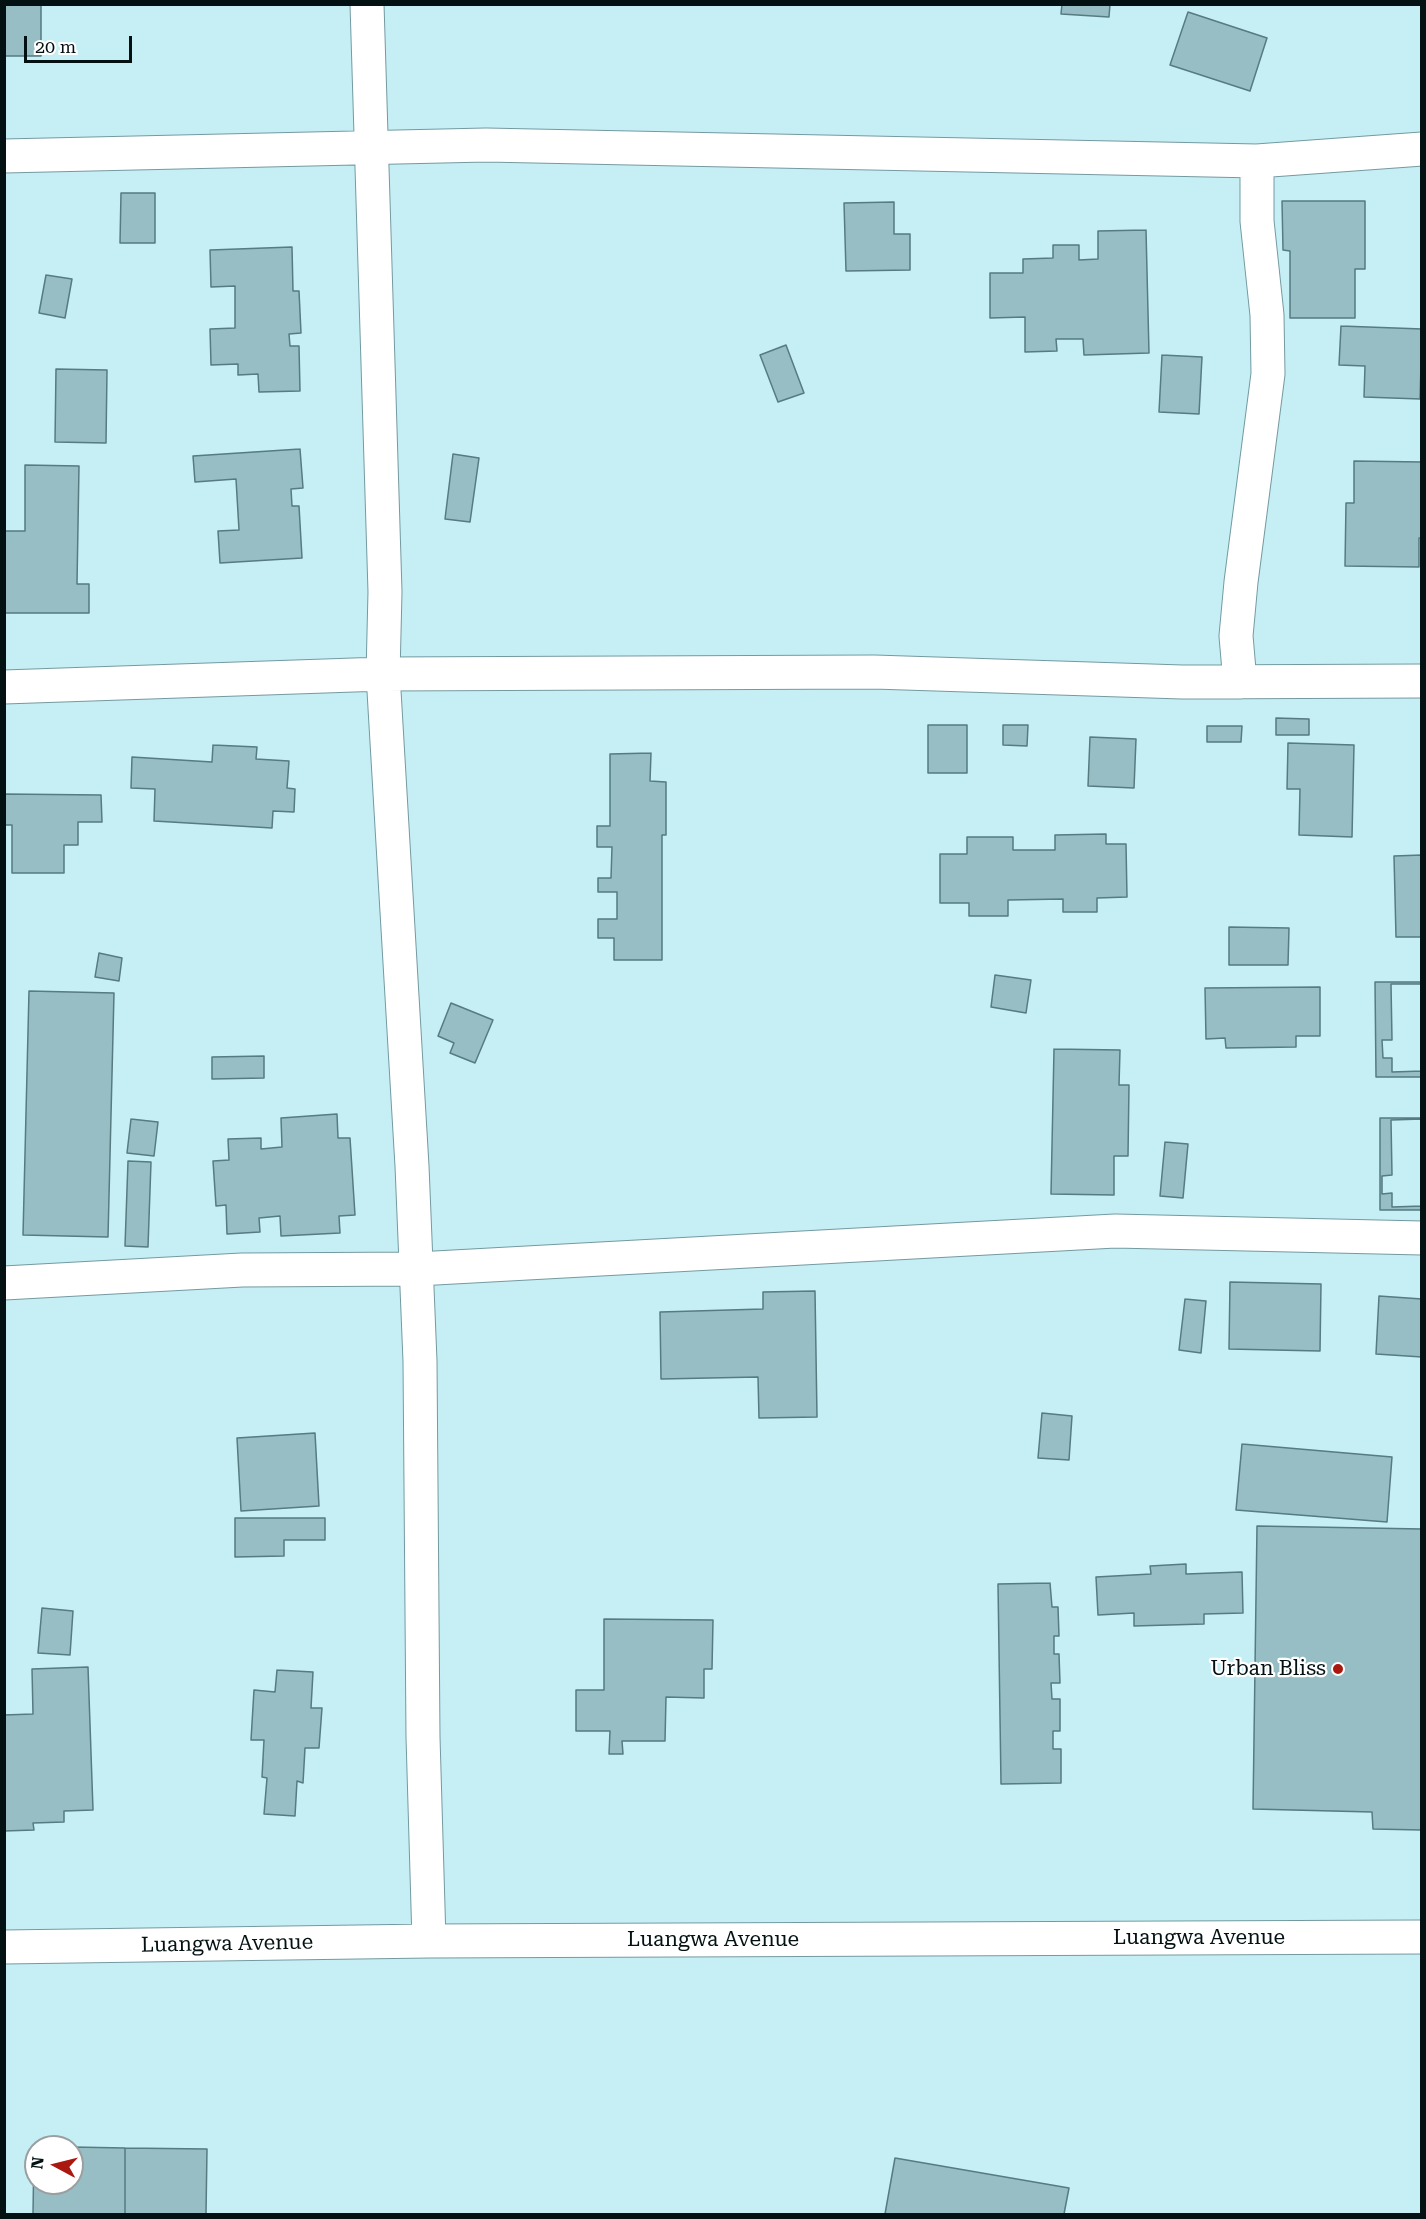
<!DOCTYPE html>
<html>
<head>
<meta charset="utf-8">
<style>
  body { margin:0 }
  #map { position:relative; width:1426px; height:2219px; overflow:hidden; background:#c5eef5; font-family:"Roboto Serif",serif }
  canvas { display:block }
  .frame { position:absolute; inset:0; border:6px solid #031113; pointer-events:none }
  .north { position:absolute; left:24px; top:2135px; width:60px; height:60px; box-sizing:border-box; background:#fff; border:2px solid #9aa0a1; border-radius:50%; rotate:277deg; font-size:16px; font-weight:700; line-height:24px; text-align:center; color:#031113 }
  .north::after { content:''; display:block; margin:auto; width:21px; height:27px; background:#aa180f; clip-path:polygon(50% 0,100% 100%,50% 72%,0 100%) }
  .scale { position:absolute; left:24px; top:36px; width:108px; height:27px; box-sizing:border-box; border:3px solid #031113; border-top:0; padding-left:8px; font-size:18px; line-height:21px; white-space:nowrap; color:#031113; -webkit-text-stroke:4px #fff; paint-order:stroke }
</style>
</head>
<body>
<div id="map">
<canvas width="1426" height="2219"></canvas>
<div class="frame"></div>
<div class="north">N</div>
<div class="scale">20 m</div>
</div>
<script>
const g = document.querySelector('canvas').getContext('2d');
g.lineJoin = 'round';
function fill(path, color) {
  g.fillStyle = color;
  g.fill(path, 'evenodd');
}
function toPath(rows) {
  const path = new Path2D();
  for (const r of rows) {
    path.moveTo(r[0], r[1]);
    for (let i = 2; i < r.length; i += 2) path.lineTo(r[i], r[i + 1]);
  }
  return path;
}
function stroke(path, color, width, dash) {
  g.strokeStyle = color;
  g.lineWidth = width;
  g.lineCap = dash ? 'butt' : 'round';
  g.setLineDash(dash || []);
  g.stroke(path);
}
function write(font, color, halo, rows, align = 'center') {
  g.font = font + ' "Roboto Serif",serif';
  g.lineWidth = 4.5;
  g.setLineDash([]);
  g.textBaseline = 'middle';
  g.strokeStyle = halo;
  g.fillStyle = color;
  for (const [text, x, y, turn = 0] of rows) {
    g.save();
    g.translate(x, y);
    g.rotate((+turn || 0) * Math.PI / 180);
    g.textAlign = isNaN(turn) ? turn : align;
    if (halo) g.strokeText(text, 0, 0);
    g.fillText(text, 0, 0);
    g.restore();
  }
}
const building = toPath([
  [4,4,41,4,41,56,4,56,4,4],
  [1062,4,1110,4,1109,17,1061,14,1062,4],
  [1188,12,1267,38,1250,91,1170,65,1188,12],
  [121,193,155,193,155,243,120,243,121,193],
  [1282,201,1365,201,1365,269,1355,269,1355,318,1290,318,1290,251,1283,250,1282,201],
  [894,202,894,234,910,234,910,270,846,271,844,203,894,202],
  [1146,230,1149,353,1084,355,1083,339,1056,339,1057,351,1025,352,1025,317,990,318,990,273,1023,273,1023,259,1053,258,1053,245,1079,245,1079,260,1098,259,1098,231,1146,230],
  [292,247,293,291,299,291,301,333,289,334,290,346,299,346,300,391,259,392,258,374,238,375,238,364,211,365,210,329,235,328,235,286,211,287,210,250,292,247],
  [46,275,72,279,65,318,39,313,46,275],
  [1341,326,1422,329,1420,399,1364,397,1365,366,1339,365,1341,326],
  [786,345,804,393,778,402,760,355,786,345],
  [1162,355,1202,357,1199,414,1159,412,1162,355],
  [56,369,107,370,106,443,55,442,56,369],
  [300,449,303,488,291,489,292,506,299,506,302,558,220,563,218,531,239,530,236,479,195,482,193,456,300,449],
  [453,454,479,458,470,522,445,519,453,454],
  [1354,461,1422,462,1422,538,1419,538,1419,567,1345,566,1346,503,1354,503,1354,461],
  [25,465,79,466,77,584,89,584,89,613,4,613,4,531,25,531,25,465],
  [1276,718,1309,719,1309,735,1276,735,1276,718],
  [928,725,967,725,967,773,928,773,928,725],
  [1003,725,1028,725,1027,746,1003,745,1003,725],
  [1207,726,1242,726,1241,742,1207,742,1207,726],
  [1090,737,1136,739,1134,788,1088,786,1090,737],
  [1288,743,1354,745,1352,837,1299,835,1300,789,1287,789,1288,743],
  [213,745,257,747,256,759,289,761,287,788,295,789,294,812,273,811,272,828,154,821,155,789,131,788,132,757,212,762,213,745],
  [651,753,650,781,666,782,666,835,662,835,662,960,614,960,614,938,598,938,598,919,617,919,617,892,598,892,598,878,611,878,612,847,597,847,597,826,610,826,610,754,651,753],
  [4,794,101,795,102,822,78,822,78,845,64,845,64,873,12,873,12,825,4,825,4,794],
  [1106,834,1106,844,1126,844,1127,897,1097,898,1097,912,1063,912,1063,899,1008,900,1008,916,969,916,969,903,940,903,940,854,967,854,967,837,1013,837,1013,850,1055,850,1055,835,1106,834],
  [1422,855,1422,937,1396,937,1394,856,1422,855],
  [1229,927,1289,928,1288,965,1229,965,1229,927],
  [99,953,122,958,119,981,95,977,99,953],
  [995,975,1031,980,1026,1013,991,1007,995,975],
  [1375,982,1422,982,1422,1077,1376,1077,1375,982],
  [1391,984,1422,984,1422,1071,1392,1072,1392,1058,1383,1058,1382,1040,1392,1040,1391,984],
  [1320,987,1320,1036,1296,1036,1296,1047,1226,1048,1225,1038,1206,1039,1205,988,1320,987],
  [29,991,114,993,108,1237,23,1235,29,991],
  [451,1003,493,1020,475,1063,450,1053,454,1043,438,1036,451,1003],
  [1054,1049,1120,1050,1119,1085,1129,1085,1128,1156,1114,1156,1114,1195,1051,1194,1054,1049],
  [264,1056,264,1078,212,1079,212,1057,264,1056],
  [337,1114,338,1138,350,1138,355,1215,339,1216,340,1233,281,1236,280,1216,259,1218,260,1232,227,1234,226,1205,216,1206,213,1161,229,1160,228,1139,261,1138,261,1149,282,1147,281,1118,337,1114],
  [1380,1118,1422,1118,1422,1210,1380,1210,1380,1118],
  [131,1119,158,1122,154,1156,127,1153,131,1119],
  [1422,1119,1422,1206,1392,1207,1392,1193,1382,1194,1382,1176,1392,1175,1391,1120,1422,1119],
  [1165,1142,1188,1144,1183,1198,1160,1196,1165,1142],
  [128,1161,151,1162,148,1247,125,1246,128,1161],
  [1230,1282,1321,1284,1320,1351,1229,1349,1230,1282],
  [815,1291,817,1417,759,1418,758,1377,661,1379,660,1312,763,1309,763,1292,815,1291],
  [1379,1296,1422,1299,1422,1357,1376,1354,1379,1296],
  [1185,1299,1206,1301,1201,1353,1179,1350,1185,1299],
  [1042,1413,1072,1416,1069,1460,1038,1458,1042,1413],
  [315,1433,319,1506,241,1511,237,1438,315,1433],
  [1242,1444,1392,1457,1387,1522,1236,1510,1242,1444],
  [235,1518,325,1518,325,1540,284,1540,284,1556,235,1557,235,1518],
  [1257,1526,1422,1529,1422,1830,1373,1829,1372,1812,1253,1809,1257,1526],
  [1186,1564,1186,1574,1242,1572,1243,1613,1204,1614,1204,1624,1134,1626,1134,1613,1098,1615,1096,1577,1151,1574,1150,1566,1186,1564],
  [1050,1583,1052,1607,1058,1607,1059,1636,1054,1636,1054,1654,1059,1654,1060,1683,1051,1683,1052,1699,1060,1699,1060,1731,1053,1731,1053,1749,1061,1749,1061,1783,1001,1784,998,1584,1050,1583],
  [42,1608,73,1611,70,1655,38,1653,42,1608],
  [604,1619,713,1620,712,1669,704,1669,704,1698,666,1697,665,1741,622,1741,623,1754,609,1754,610,1731,576,1731,576,1690,604,1690,604,1619],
  [88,1667,93,1810,64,1811,64,1822,33,1823,34,1830,4,1831,4,1715,33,1714,32,1669,88,1667],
  [277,1670,313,1672,311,1708,322,1708,319,1748,305,1748,303,1783,297,1781,295,1816,264,1814,267,1778,262,1777,264,1740,251,1740,254,1690,275,1692,277,1670],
  [34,2147,48,2147,36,2147,36,2183,72,2183,72,2147,125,2148,125,2214,33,2214,34,2147],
  [125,2148,207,2149,206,2214,125,2214,125,2148],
  [895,2158,1069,2188,1064,2214,885,2214,895,2158]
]);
fill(building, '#97bec5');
stroke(building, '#567b81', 1.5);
const minor = toPath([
  [367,4,385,592,383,674,412,1166,420,1361,423,1737,429,1941],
  [4,156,486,145,1257,161,1422,149],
  [1240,682,1236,636,1241,582,1268,374,1267,315,1257,221,1257,161],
  [4,687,383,674,874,672,1182,682,1422,681],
  [4,1283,242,1270,417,1269,1115,1231,1422,1238],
  [4,1947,429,1941,1422,1937]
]);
stroke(minor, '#749aa1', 35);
stroke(minor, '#fff', 33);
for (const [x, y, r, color] of [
  [1338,1669,6,"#aa180f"]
]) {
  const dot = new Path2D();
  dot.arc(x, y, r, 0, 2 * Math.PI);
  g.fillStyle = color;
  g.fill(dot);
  stroke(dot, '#fff', 2);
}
write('21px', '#031113', '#fff', [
  ["Urban Bliss",1326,1669]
], 'right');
write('21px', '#031113', '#fff', [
  ["Luangwa Avenue",1199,1938],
  ["Luangwa Avenue",713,1940],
  ["Luangwa Avenue",227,1944,-1]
]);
</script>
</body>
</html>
